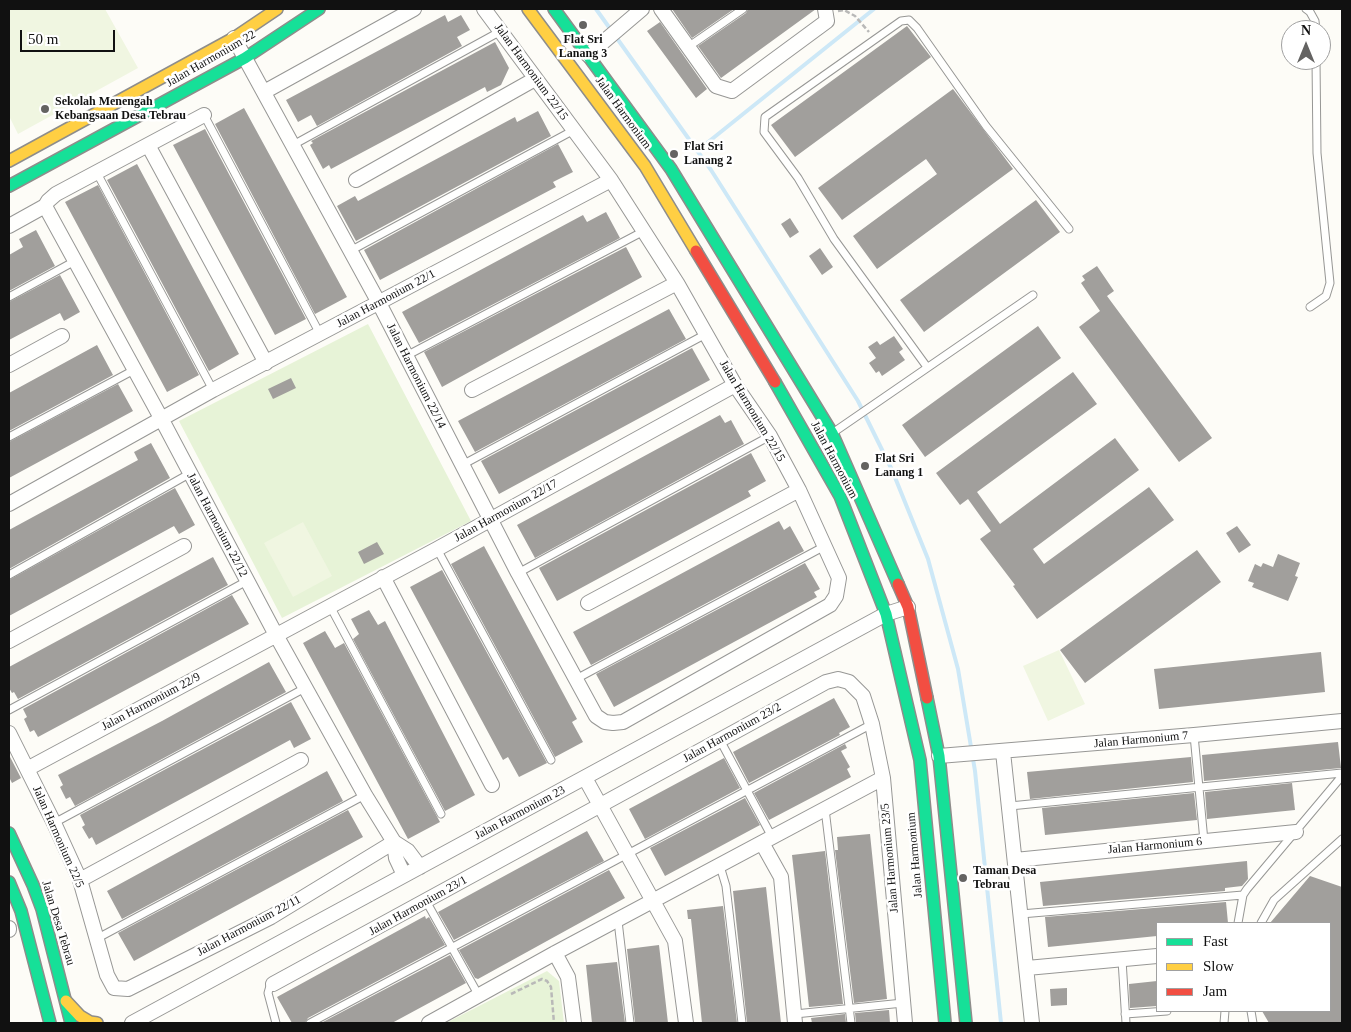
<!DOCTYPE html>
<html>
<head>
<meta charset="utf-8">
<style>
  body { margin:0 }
  #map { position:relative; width:1351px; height:1032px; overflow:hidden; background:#fdfcf7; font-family:Georgia,serif }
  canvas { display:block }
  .frame { position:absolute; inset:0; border:10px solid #111; pointer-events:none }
  .legend { position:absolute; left:1156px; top:922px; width:175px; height:90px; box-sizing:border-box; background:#fff; border:1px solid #a0a0a0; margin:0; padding:6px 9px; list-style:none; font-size:15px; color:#111 }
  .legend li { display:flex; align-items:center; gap:10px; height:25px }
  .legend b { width:25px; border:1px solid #a0a0a0 }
  .north { position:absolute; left:1281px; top:20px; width:50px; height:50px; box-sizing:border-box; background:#fff; border:1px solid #a0a0a0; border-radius:50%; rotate:0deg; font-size:14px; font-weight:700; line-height:20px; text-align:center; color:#111 }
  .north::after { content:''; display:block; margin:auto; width:18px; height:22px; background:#646362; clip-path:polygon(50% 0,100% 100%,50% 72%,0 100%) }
  .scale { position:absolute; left:20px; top:30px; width:95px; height:22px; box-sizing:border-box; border:2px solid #111; border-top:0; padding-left:6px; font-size:15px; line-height:18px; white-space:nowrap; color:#111; -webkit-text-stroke:4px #fff; paint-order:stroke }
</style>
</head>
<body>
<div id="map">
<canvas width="1351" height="1032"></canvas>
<div class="frame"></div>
<ul class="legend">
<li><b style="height:6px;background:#16e098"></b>Fast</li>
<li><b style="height:6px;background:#ffcf43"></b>Slow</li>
<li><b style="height:6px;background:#f24e42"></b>Jam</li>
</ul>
<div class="north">N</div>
<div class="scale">50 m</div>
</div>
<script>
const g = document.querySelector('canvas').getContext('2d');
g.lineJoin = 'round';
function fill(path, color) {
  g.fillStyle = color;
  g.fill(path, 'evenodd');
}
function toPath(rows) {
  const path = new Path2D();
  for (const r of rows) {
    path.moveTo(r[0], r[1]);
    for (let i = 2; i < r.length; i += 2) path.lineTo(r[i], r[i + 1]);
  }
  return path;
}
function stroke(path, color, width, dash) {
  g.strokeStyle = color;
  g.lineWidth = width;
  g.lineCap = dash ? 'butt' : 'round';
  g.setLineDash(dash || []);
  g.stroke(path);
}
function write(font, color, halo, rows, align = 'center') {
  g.font = font + ' Georgia,serif';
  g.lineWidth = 5;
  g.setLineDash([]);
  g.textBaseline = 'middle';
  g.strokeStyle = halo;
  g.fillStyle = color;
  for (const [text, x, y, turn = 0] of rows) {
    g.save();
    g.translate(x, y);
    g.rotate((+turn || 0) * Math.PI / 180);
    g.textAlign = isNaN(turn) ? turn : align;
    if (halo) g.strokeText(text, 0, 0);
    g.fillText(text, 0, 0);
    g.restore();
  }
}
fill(toPath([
  [368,324,471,521,282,618,179,421],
  [547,971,559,981,564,1023,446,1023]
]), '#e7f3d7');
fill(toPath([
  [9,9,105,9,138,68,18,134,9,116],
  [303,522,332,576,293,597,264,543],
  [1059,650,1085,704,1048,721,1023,666]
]), '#f0f6e1');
stroke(toPath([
  [596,9,711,170,858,401,892,470,928,559,958,669,975,771,1001,1023],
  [697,151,874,9]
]), '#cde8f7', 4);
fill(toPath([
  [672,9,734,9,692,38],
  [748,9,816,9,721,78,698,46,746,13],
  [445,15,448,22,461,15,470,30,457,37,462,46,317,126,311,115,298,122,286,100],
  [660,22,707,89,696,98,647,31],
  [907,26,931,57,795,157,771,125],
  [495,42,509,68,501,85,487,92,485,87,331,169,329,165,323,169,310,145,313,143,311,141],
  [953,89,1013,169,877,269,853,236,937,174,926,159,842,220,818,188],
  [244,108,347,297,315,314,215,124],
  [538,111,551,136,356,241,337,206,355,196,358,201,515,117,517,122],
  [205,129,306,319,275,335,173,145],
  [558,144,573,172,553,182,556,187,380,280,364,250],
  [137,164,239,354,209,371,107,180],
  [98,185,199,375,167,392,65,202],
  [1036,200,1060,232,924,332,900,300],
  [606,212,620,238,419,343,402,312,583,215,587,222],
  [790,218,799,232,790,238,781,224],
  [36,230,55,266,9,291,9,255,23,247,19,239],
  [626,247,642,277,442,387,424,352],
  [820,248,833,267,822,275,809,256],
  [1097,266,1114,291,1107,296,1212,438,1179,462,1079,327,1100,311,1081,283,1085,280,1082,276],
  [60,275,80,312,64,321,60,313,9,340,9,302],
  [669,309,686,339,475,452,458,421],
  [1038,326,1061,358,925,457,902,425],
  [894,336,903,349,899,352,905,360,882,376,879,371,876,373,869,363,876,358,868,347,877,341,880,345],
  [97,345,113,375,9,431,9,393],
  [692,348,710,380,499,494,481,461],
  [1073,372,1097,404,977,492,1000,524,1115,438,1139,470,1033,549,1044,564,1149,487,1174,520,1037,619,1013,586,1015,585,980,539,991,531,968,499,960,505,936,473],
  [291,378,296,388,273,399,268,389],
  [118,384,133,411,9,478,9,442],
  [720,415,725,423,731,420,744,444,535,558,517,525],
  [151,443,170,478,9,569,9,530,138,460,134,452],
  [751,453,766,481,748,491,751,496,557,601,539,568],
  [175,488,195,525,179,534,174,526,9,616,9,580],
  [779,521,784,530,790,526,804,551,591,665,573,632],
  [1237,526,1251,545,1239,553,1226,533],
  [377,542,384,554,364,564,358,552],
  [484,546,577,719,572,722,583,742,555,757,451,564],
  [1197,550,1221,582,1085,683,1060,650],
  [1278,554,1300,563,1295,576,1298,577,1288,601,1252,587,1254,583,1248,581,1255,564,1261,567,1263,563,1273,567],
  [213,557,228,585,18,699,14,692,12,693,9,688,9,667],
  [805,563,820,589,814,592,817,597,614,707,596,674],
  [442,570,547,763,519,777,508,757,503,760,410,587],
  [232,595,249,624,38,737,34,730,30,732,24,719,27,717,23,709],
  [369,610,378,625,385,621,475,795,445,811,353,639,359,634,351,619],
  [325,631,335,648,344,643,440,822,408,839,303,643],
  [1321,652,1325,692,1159,709,1154,669],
  [269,662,286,692,75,806,70,797,66,799,60,787,63,785,58,775,162,721],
  [834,698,850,727,839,733,840,735,749,783,733,752],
  [291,702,311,739,294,748,290,740,96,845,92,837,89,839,82,827,85,825,80,815],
  [1338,742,1341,768,1204,781,1202,755],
  [845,744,847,748,841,751,850,767,847,769,851,777,769,820,754,793],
  [9,755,21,778,12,783,9,777],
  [1191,757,1193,782,1030,799,1027,772],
  [724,758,740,788,645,839,629,809],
  [327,771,343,801,122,919,107,891],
  [1292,783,1295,810,1207,819,1205,792],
  [1194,793,1197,820,1045,835,1042,808],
  [745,798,760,825,665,876,650,848],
  [348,810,363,837,134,961,118,933],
  [587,831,604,861,454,940,438,912],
  [870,834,887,999,854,1003,835,850,838,850,837,837],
  [825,851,843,1004,809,1007,792,855],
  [1247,861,1248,879,1242,886,1225,888,1225,891,1043,906,1040,882],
  [609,870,625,898,478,979,475,978,459,950],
  [1310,876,1342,887,1342,1023,1269,1023,1262,1011,1330,1011,1330,923,1270,923],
  [766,887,781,1023,747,1023,733,891],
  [1226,902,1228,923,1157,923,1157,936,1048,947,1045,917],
  [723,906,737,1023,702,1023,691,919,688,919,687,910],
  [425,916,426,919,429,917,445,945,308,1018,305,1023,292,1023,277,997],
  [659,945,668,1023,635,1023,627,949],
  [450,955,466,983,392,1023,321,1023],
  [617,962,625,1023,592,1023,586,965],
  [1157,981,1157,1006,1130,1008,1129,984],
  [1067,988,1067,1005,1051,1006,1050,989],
  [889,1010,890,1023,856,1023,855,1013],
  [845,1014,846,1023,812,1023,811,1018]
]), '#a19f9c');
const lane = toPath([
  [1306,9,1310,12,1315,21,1316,30],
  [688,47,743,9],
  [204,115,320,334],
  [293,145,501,31],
  [97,173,213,390],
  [350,251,574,130],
  [9,297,75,261],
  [1310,307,1326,296,1330,283,1317,153,1316,60],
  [406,356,644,231],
  [927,367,834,239,798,178,764,132,765,117,901,21,909,20,917,28,986,126,1069,229],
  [834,432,1033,295],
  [9,437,134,370],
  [462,465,706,334],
  [437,549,551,760],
  [518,573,770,436],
  [9,575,189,474],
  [330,606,441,814],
  [576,679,825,546],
  [9,710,247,581],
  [1194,735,1204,841],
  [720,740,772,837],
  [1010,806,1342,773],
  [825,809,851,1023],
  [54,823,305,688],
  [720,866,726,886,742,1023],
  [426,901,479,996],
  [1021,914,1243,895],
  [618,921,630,1023],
  [1238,923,1243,895,1247,889,1342,776],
  [1261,923,1274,900,1342,839],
  [96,939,365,795],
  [1122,960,1126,1023],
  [273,984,270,986,268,993,276,1023],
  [1251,1011,1253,1023],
  [795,1014,903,1003],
  [1125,1014,1167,1011],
  [310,1023,872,724],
  [1224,1023,1225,1011]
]);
const street = toPath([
  [661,9,716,86,732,91,827,21,825,9],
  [234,38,379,303,518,573,596,716,605,722,613,723,623,722,830,605,836,596,839,578,799,490,770,436,735,385,677,283,611,180,484,9],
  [588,55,642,9],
  [264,92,414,9],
  [148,145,266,363],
  [356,180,535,79],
  [45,206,161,418,276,635,365,795,394,842,396,858,404,875],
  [9,226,45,206,48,201,56,194,204,115],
  [9,365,62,336],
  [472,390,677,283],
  [9,504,213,390,611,180],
  [383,577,492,785],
  [588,603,799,490],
  [9,641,184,546],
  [9,733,54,823,80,880,107,975,114,988,128,989,271,917,394,842],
  [1003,752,1032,1023],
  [939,756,1194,735,1342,721],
  [27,769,437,549,735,385],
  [585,778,675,941,686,1023],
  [394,842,408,851,420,867],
  [762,843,781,877,795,1023],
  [1015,860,1296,832],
  [80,880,301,760],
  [9,928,9,930],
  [555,953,568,977,574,1023],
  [1027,968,1157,956],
  [273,984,826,682,838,679,849,682,863,696,872,724,883,778,905,1023],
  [132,1023,886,614,908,607],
  [429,1023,555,953,883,778]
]);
const fast = toPath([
  [554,9,671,169,832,433,898,584],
  [9,186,245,58,319,9],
  [775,382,840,496,886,614,920,760,945,1023],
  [927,698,939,756,966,1023],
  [9,833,33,885,42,909,71,1023],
  [9,882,21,911,50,1023]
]);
const slow = toPath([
  [528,9,645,166,696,251],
  [9,161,234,38,277,9],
  [66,1001,80,1016,90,1022,97,1023]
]);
const jam = toPath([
  [696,251,775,382],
  [898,584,908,607,927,698]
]);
stroke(lane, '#979795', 9);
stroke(street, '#979795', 16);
stroke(fast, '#8e8d8b', 14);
stroke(slow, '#8e8d8b', 14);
stroke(jam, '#8e8d8b', 14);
stroke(toPath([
  [838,11,844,10,855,16,869,32],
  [511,994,542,979,547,981,551,987,554,1023]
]), '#b9b9b8', 2.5, [5, 2.5]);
stroke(lane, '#fffffe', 7);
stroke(street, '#fffffe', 14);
stroke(fast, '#16e098', 11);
stroke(slow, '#ffcf43', 11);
stroke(jam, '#f24e42', 11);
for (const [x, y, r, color] of [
  [583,25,5,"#646362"],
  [45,109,5,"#646362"],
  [674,154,5,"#646362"],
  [865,466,5,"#646362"],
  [963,878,5,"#646362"]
]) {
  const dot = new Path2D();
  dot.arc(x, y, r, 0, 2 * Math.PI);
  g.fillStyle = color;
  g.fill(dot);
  stroke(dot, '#fff', 2);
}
write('bold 12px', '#111', '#fff', [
  ["Flat Sri",583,40,"center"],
  ["Lanang 3",583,54,"center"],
  ["Sekolah Menengah",55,102],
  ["Kebangsaan Desa Tebrau",55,116],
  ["Flat Sri",684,147],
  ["Lanang 2",684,161],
  ["Flat Sri",875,459],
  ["Lanang 1",875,473],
  ["Taman Desa",973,871],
  ["Tebrau",973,885]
], 'left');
write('12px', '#111', '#fff', [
  ["Jalan Harmonium 22",211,59,-30],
  ["Jalan Harmonium 22/15",531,72,54],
  ["Jalan Harmonium",623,113,54],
  ["Jalan Harmonium 22/1",386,299,-28],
  ["Jalan Harmonium 22/14",416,376,63],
  ["Jalan Harmonium 22/15",752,411,59],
  ["Jalan Harmonium",834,460,62],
  ["Jalan Harmonium 22/17",506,511,-29],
  ["Jalan Harmonium 22/12",217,525,62],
  ["Jalan Harmonium 22/9",151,702,-28],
  ["Jalan Harmonium 23/2",732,733,-29],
  ["Jalan Harmonium 7",1141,740,-5],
  ["Jalan Harmonium 23",520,813,-28],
  ["Jalan Harmonium 22/5",58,837,66],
  ["Jalan Harmonium 6",1155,846,-5],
  ["Jalan Harmonium",915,855,-95],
  ["Jalan Harmonium 23/5",890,858,-95],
  ["Jalan Harmonium 23/1",418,906,-29],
  ["Jalan Desa Tebrau",58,923,73],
  ["Jalan Harmonium 22/11",249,926,-28]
]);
</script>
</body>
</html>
